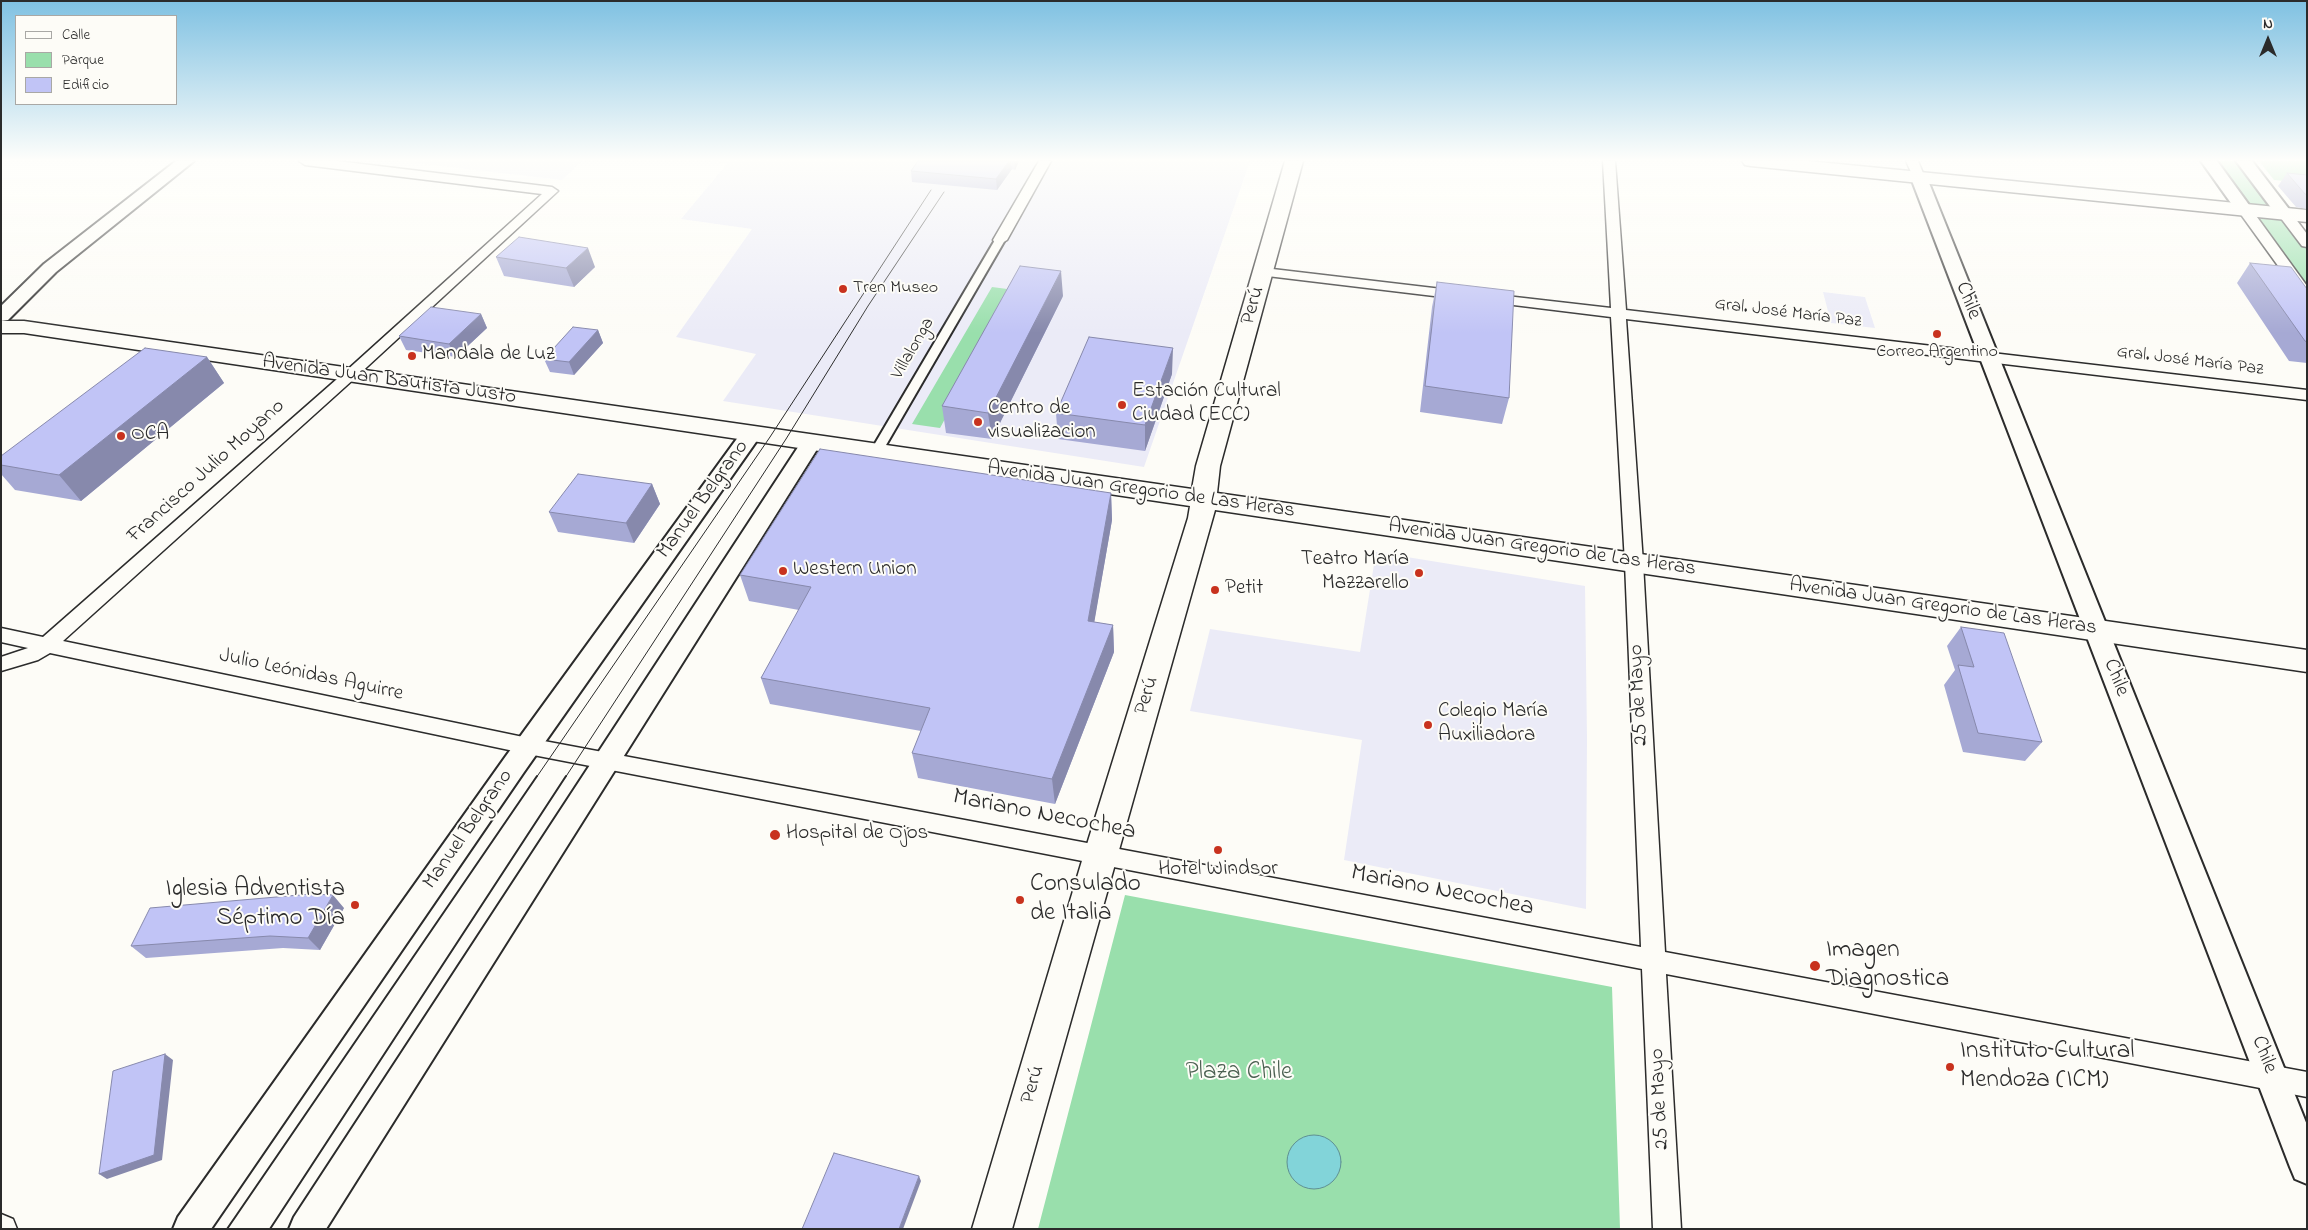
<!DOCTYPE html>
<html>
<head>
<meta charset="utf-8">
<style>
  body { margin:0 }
  #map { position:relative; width:2308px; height:1230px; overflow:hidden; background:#fdfcf7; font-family:"Indie Flower",sans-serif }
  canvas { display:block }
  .frame { position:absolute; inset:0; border:2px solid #2b2b2b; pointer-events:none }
  .legend { position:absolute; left:15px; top:15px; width:162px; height:90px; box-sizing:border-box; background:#fdfcf7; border:1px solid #a9a8a5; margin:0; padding:6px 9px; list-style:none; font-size:15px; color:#2b2b2b }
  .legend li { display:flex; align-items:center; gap:10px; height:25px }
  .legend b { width:25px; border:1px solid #a9a8a5 }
  .north { position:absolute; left:2243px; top:15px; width:50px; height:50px; -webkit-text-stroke:4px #fdfcf7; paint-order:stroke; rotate:0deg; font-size:14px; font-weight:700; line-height:20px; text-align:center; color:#2b2b2b }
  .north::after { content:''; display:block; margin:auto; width:18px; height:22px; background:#2b2b2b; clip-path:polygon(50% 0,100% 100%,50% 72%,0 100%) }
</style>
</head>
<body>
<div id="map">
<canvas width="2308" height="1230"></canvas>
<div class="frame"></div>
<ul class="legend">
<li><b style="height:6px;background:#fdfcf7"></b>Calle</li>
<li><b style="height:14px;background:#99dfac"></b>Parque</li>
<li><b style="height:14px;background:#c1c4f6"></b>Edificio</li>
</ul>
<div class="north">N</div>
</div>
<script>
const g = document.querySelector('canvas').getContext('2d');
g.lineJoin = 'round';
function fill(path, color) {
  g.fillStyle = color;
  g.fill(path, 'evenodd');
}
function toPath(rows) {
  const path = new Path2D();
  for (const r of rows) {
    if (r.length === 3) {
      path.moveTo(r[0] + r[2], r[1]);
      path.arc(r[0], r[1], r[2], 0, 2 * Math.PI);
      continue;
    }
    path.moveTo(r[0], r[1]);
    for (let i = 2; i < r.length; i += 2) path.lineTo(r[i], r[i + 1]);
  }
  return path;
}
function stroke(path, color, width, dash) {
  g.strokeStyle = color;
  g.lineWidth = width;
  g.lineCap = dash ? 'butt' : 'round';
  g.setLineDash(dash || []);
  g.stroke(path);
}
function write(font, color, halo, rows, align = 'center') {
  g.font = font + ' "Indie Flower",sans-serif';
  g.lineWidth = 4;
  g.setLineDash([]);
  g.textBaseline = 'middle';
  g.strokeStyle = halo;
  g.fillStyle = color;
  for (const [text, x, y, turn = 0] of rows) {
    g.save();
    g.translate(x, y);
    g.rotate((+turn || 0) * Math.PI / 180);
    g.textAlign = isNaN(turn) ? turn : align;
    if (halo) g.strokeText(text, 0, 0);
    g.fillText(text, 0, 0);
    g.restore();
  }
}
fill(toPath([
  [399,161,582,161,562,180],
  [712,161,1250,161,1144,467,723,401,756,354,676,337,752,229,681,219,727,164],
  [1823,292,1865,297,1875,328,1831,323],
  [1376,552,1585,586,1587,738,1586,909,1344,860,1362,740,1190,711,1210,629,1360,652]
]), '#ebebf7');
fill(toPath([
  [2209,161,2244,161,2307,243,2307,296],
  [2259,161,2307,161,2307,183,2274,180],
  [992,287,1015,290,940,428,912,424],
  [1125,895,1612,987,1620,1229,1038,1229]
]), '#99dfac');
const water = toPath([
  [1314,1162,27]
]);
fill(water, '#82d4d9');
stroke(water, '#5f9093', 1);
const pedestrian = toPath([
  [1000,237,1005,240,882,452,880,455,872,455,870,452,995,240,1000,237]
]);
const minor = toPath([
  [299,161,337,161,552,187,558,191,355,378,63,641,528,738,1641,947,1625,563,1611,317,1489,302,1482,298,1489,294,1611,308,1603,161,1615,161,1626,310,2307,390,2307,400,1626,319,1643,563,1665,952,2307,1072,2307,1097,1666,974,1681,1229,1653,1229,1642,969,528,754,50,653,38,660,1,671,1,657,28,648,1,642,1,628,43,637,345,372,542,194,305,165,299,161],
  [1039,161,1051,161,1007,240,1000,244,995,243,993,240,1039,161],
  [1906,161,1918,161,1925,178,1923,181,1915,181,1906,161],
  [2244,205,2249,206,2307,286,2307,300,2302,299,2237,209,2244,205],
  [2284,209,2289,210,2307,234,2307,247,2302,246,2277,213,2284,209],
  [1264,268,1459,291,1466,295,1459,299,1259,275,1257,272,1264,268],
  [1,1214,13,1219,17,1229,1,1229,1,1214]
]);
const tertiary = toPath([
  [176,161,194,161,56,272,8,320,1,321,1,306,44,264,176,161],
  [2201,161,2217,161,2252,209,2250,213,2238,213,2201,161],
  [2236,161,2252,161,2292,213,2290,217,2278,217,2236,161],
  [1919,173,1927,178,2307,1125,2307,1184,2295,1179,2290,1167,1911,178,1919,173],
  [751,427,758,429,761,434,758,439,524,772,211,1229,173,1229,178,1217,506,756,744,429,751,427],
  [811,436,818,438,821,443,326,1229,289,1229,294,1217,804,438,811,436]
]);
const secondary = toPath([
  [1285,161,1303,161,1220,466,1217,493,2307,650,2307,672,1215,510,1012,1229,972,1229,1084,854,1188,518,1190,506,24,333,1,333,1,321,24,321,1192,489,1196,466,1285,161],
  [1742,161,1808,161,2307,210,2307,222,1751,166,1745,165,1742,161]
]);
stroke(pedestrian, '#2b2b2b', 4);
stroke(minor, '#2b2b2b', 3);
stroke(tertiary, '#2b2b2b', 4);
stroke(secondary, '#2b2b2b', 3);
fill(pedestrian, '#fdfcf7');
fill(minor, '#fdfcf7');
fill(tertiary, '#fdfcf7');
fill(secondary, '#fdfcf7');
stroke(toPath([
  [536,778,770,437,931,190],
  [565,778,786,439,868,306,944,192]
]), '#2b2b2b', 1);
stroke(toPath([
  [227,1229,537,776],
  [270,1229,566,776]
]), '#2b2b2b', 2);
fill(toPath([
  [918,161,1019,161,1015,170,1012,169,997,190,912,182,911,171],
  [2287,173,2307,175,2307,209,2296,207,2278,186],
  [496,257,595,267,574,287,504,276],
  [2250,263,2307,289,2307,363,2289,361,2237,283],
  [1437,282,1509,398,1502,424,1420,412,1432,307],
  [1063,296,992,439,946,433,942,406],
  [481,314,487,328,456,357,406,350,399,336],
  [598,330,603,343,574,375,550,372,544,359],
  [207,357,224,383,81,501,15,490,1,474,1,456],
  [1172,374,1145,451,1058,439,1056,413],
  [652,484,660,504,634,543,558,532,549,512],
  [1111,493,1112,520,1094,622,1113,625,1114,652,1055,804,918,778,912,753,921,731,770,704,761,678,799,610,749,601,740,575],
  [1961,627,2042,742,2025,761,1963,752,1944,685,1955,670,1947,646],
  [344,908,320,950,283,948,146,958,131,946]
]), '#a6a9d4');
fill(toPath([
  [1009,161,1011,161,1012,169,997,190,996,179],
  [1014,161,1019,161,1015,170],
  [588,248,595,267,574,287,566,268],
  [1061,271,1063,296,992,439,988,413],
  [481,314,487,328,456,357,449,344],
  [598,330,603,343,574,375,569,362],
  [1173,348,1172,374,1145,451,1145,425],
  [207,357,224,383,81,501,59,475],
  [652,484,660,504,634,543,626,523],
  [1111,493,1112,520,1090,647,1088,621],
  [1113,625,1114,652,1055,804,1052,779],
  [333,895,344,908,320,950,308,938],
  [165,1054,173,1060,162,1160,107,1179,99,1174],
  [919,1176,921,1181,903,1229,899,1229]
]), '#8789ac');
const building = toPath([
  [918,161,1009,161,996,179,911,171,918,161],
  [2287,173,2307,175,2307,195,2305,194,2287,173],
  [519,237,588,248,566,268,496,257,519,237],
  [2250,263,2291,267,2307,289,2307,342,2305,341,2250,263],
  [1020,266,1061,271,988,413,942,406,1020,266],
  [1437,282,1514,291,1509,398,1425,386,1437,282],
  [431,307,481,314,449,344,399,336,431,307],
  [573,327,598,330,569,362,544,359,573,327],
  [1089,337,1173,348,1145,425,1056,413,1089,337],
  [145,348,207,357,59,475,1,465,1,456,145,348],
  [820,449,1111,493,1088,621,1113,625,1052,779,912,753,930,708,761,678,811,587,740,575,820,449],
  [578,474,652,484,626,523,549,512,578,474],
  [1961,627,2004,633,2042,742,1978,733,1958,665,1974,667,1961,627],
  [311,894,333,895,308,938,270,936,131,946,150,908,311,894],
  [165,1054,154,1155,99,1174,113,1071,165,1054],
  [834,1153,919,1176,899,1229,802,1229,834,1153]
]);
fill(building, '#c1c4f6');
stroke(building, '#8789ac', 1);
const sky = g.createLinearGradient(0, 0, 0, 333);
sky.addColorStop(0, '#7fc1e2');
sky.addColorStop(0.48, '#fefefb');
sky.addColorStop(1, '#fefefb00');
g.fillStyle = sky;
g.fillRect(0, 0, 2308, 333);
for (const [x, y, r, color] of [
  [843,289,5,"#c8321e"],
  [1937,334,5,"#c8321e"],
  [412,356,5,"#c8321e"],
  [1122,405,5,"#c8321e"],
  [978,422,5,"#c8321e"],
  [121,436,5,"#c8321e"],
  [783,571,5,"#c8321e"],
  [1419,573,5,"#c8321e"],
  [1215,590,5,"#c8321e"],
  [1428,725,5,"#c8321e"],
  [775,835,6,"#c8321e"],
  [1218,850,5,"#c8321e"],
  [1020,900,5,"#c8321e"],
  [355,905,5,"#c8321e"],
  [1815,966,6,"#c8321e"],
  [1950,1067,5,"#c8321e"]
]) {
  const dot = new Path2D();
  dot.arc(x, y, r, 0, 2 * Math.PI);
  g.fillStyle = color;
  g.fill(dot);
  stroke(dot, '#fdfcf7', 2);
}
write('18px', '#2b2b2b', '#fdfcf7', [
  ["Tren Museo",853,289],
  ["Correo Argentino",1937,353,"center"]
], 'left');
write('18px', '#2b2b2b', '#fdfcf7', [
  ["Gral. José María Paz",1788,314,7],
  ["Villalonga",914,349,-60],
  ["Gral. José María Paz",2190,362,7]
]);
write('21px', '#2b2b2b', '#fdfcf7', [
  ["Chile",1967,301,69],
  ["Perú",1254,306,-74],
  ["Avenida Juan Bautista Justo",389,381,8],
  ["Francisco Julio Moyano",207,472,-42],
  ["Avenida Juan Gregorio de Las Heras",1141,491,8],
  ["Manuel Belgrano",704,500,-54],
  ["Avenida Juan Gregorio de Las Heras",1542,549,8],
  ["Avenida Juan Gregorio de Las Heras",1943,608,8],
  ["Julio Leónidas Aguirre",311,676,12],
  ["Chile",2115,678,69],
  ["25 de Mayo",1640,695,-93],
  ["Perú",1148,696,-73],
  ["Manuel Belgrano",469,830,-55],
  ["Chile",2263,1055,69],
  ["Perú",1034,1085,-74],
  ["25 de Mayo",1661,1099,-93]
]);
write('21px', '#2b2b2b', '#fdfcf7', [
  ["Mandala de Luz",422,356],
  ["Estación Cultural",1132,393],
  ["Ciudad (ECC)",1132,417],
  ["Centro de",988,410],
  ["visualizacion",988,434],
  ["OCA",131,436],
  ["Teatro María",1409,561,"right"],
  ["Mazzarello",1409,585,"right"],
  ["Western Union",793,571],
  ["Petit",1225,590],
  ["Colegio María",1438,713],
  ["Auxiliadora",1438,737],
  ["Hospital de Ojos",786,835],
  ["Hotel Windsor",1218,871,"center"]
], 'left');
write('25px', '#2b2b2b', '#fdfcf7', [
  ["Mariano Necochea",1044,816,11],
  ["Mariano Necochea",1442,892,11]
]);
write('25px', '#2b2b2b', '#fdfcf7', [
  ["Consulado",1030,886],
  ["de Italia",1030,915],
  ["Iglesia Adventista",345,891,"right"],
  ["Séptimo Día",345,920,"right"],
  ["Imagen",1826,952],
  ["Diagnostica",1826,981],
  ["Instituto Cultural",1960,1053],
  ["Mendoza (ICM)",1960,1082]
], 'left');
write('25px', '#4c6152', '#fdfcf7', [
  ["Plaza Chile",1239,1074]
]);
</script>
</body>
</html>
